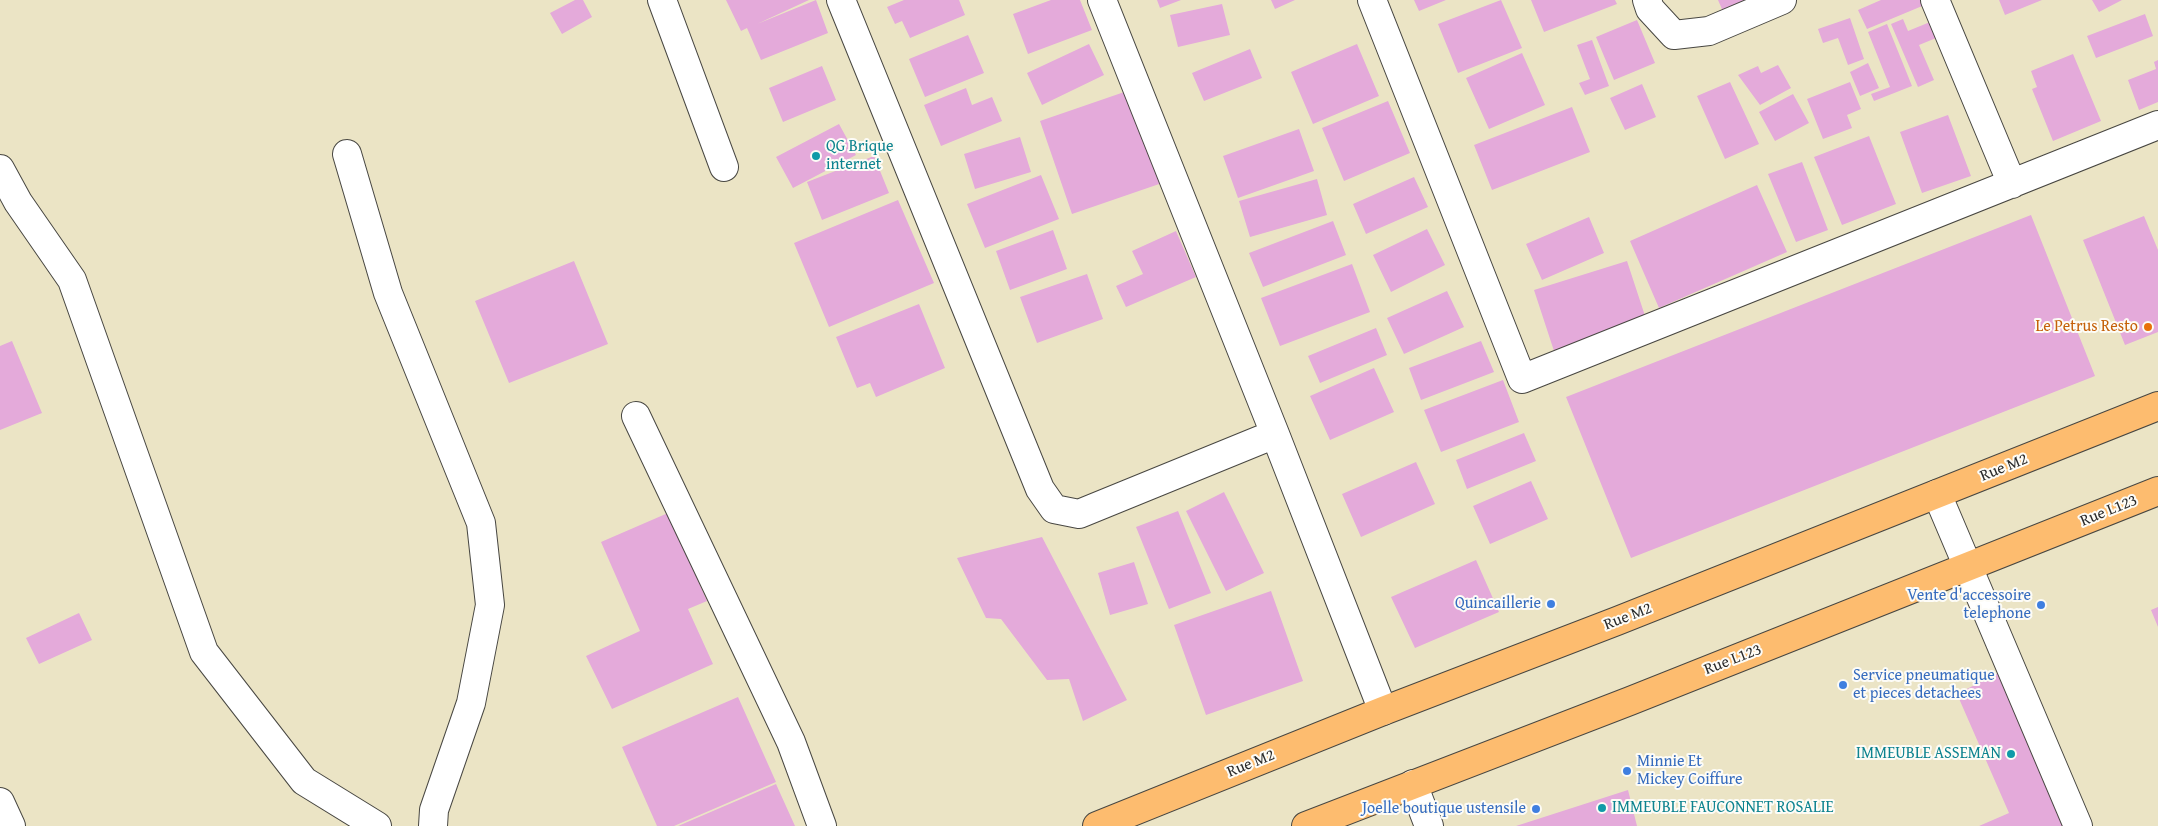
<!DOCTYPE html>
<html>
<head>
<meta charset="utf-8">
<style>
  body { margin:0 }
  canvas { display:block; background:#ebe4c5 }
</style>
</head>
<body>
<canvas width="2158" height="826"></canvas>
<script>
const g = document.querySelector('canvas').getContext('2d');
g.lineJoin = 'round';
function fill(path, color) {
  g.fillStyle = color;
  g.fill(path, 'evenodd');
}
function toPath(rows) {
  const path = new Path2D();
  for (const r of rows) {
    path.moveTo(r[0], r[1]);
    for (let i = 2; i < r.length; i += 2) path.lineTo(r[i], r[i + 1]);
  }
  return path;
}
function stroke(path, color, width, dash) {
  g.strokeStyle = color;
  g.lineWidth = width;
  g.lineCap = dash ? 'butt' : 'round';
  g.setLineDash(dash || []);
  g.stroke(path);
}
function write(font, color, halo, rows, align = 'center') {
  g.font = font + ' "Gentium Book Plus",serif';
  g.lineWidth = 4;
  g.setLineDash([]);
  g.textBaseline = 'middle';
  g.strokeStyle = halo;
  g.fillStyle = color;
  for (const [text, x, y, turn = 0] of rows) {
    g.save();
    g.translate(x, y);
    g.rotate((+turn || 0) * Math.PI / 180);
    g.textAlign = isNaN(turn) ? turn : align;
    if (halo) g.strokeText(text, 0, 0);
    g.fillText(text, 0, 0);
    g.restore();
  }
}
fill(toPath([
  [575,0,583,0,592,17,562,34,550,13],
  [726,0,809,0,757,24,816,0,828,33,761,60,747,28,741,31],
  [904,0,959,0,965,15,910,38,902,21,895,24,887,7],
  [1051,0,1080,0,1092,30,1028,54,1013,14],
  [1157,0,1181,0,1160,8],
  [1271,0,1295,0,1275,9],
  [1414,0,1446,0,1419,11],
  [1501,0,1522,48,1458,73,1438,24],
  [1531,0,1615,0,1617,4,1544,32],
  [1718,0,1764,0,1725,16],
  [1881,0,1925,0,1927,4,1867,29,1858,10],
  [1999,0,2042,0,2005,15],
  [2092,0,2122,0,2099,12],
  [1222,4,1230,35,1178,47,1170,15],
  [2145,14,2153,36,2096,58,2087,36],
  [1850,18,1864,59,1848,65,1838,38,1823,43,1818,29],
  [1903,19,1908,31,1935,20,1941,36,1919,45,1934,80,1918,87,1891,24],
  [1637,20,1655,63,1614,80,1596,37],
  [1887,24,1912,86,1874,101,1871,94,1890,87,1868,32],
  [968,35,984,73,925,97,909,59],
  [1592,40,1609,86,1585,95,1579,83,1590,79,1577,45],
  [1089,44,1104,75,1042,105,1027,73],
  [1357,44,1379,96,1313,124,1291,72],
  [1250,49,1262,78,1204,101,1192,73],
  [1522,53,1545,105,1489,129,1466,78],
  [2073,54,2101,121,2053,141,2032,89,2037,87,2031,71],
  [2158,60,2158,102,2139,110,2128,80,2156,69,2154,62],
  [1868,63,1879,88,1860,96,1850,72],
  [1778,65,1791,88,1760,105,1738,75,1758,66,1761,73],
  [822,66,836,100,783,122,769,88],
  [1730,82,1759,144,1725,159,1697,96],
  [1850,82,1861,109,1847,115,1852,128,1823,139,1807,99],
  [1642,84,1656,117,1625,130,1610,98],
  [966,88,972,105,992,97,1002,121,941,146,924,105],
  [1133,89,1165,182,1072,214,1040,121],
  [1793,94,1809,123,1775,141,1759,112],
  [1388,101,1410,153,1344,181,1322,128],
  [1572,107,1590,152,1492,190,1474,145],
  [1948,115,1971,176,1922,193,1900,132],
  [839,124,856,155,793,188,776,157],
  [1299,129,1314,171,1238,198,1223,156],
  [1869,136,1896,204,1842,225,1814,157],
  [1020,137,1031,172,975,189,964,154],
  [874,156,889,193,822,220,807,182],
  [1802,162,1828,230,1796,242,1768,174],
  [1041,175,1059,219,985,248,967,204],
  [1414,177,1428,207,1366,234,1353,204],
  [1317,179,1327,215,1250,237,1239,201],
  [1757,185,1787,252,1659,308,1630,241],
  [898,200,934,283,829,327,794,243],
  [2031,215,2095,376,1631,558,1566,397],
  [2144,216,2158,250,2158,332,2125,345,2083,240],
  [1589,217,1604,253,1542,280,1526,244],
  [1333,221,1346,255,1263,287,1249,253],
  [1427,229,1445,265,1391,292,1373,255],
  [1053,230,1067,269,1010,290,996,251],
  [1176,231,1196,277,1126,307,1116,286,1143,274,1132,251],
  [574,261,608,344,509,383,475,301],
  [1627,261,1647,322,1554,351,1534,290],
  [1352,264,1370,312,1280,346,1261,298],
  [1087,274,1103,319,1037,343,1020,297],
  [1447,291,1464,327,1404,354,1387,318],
  [919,304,945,368,876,397,870,383,857,388,836,337],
  [1376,328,1387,355,1320,383,1308,356],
  [12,341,42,413,0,430,0,346],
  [1481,341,1494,372,1421,400,1409,368],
  [1374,368,1394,412,1330,440,1310,396],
  [1503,380,1519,422,1441,452,1424,410],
  [1524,433,1536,461,1467,489,1456,460],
  [1416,462,1435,504,1361,537,1342,494],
  [1531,481,1548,519,1490,544,1473,506],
  [1224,492,1264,573,1226,591,1186,511],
  [1178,511,1211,593,1169,609,1136,527],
  [668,513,707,601,688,609,713,664,612,709,586,656,640,631,601,542],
  [1042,537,1127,700,1083,721,1069,679,1047,680,1001,619,986,618,957,558],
  [1476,560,1499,612,1415,648,1391,597],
  [1134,562,1148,604,1110,615,1098,573],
  [1271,591,1303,681,1206,715,1174,625],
  [2158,607,2158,627,2151,610],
  [79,613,92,640,39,664,26,638],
  [2006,669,2068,826,1979,826,2009,813,1957,694],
  [738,697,776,782,674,826,657,826,622,747],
  [776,784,795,826,678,826],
  [1628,790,1637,826,1516,826]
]), '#e4aada');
const minor = toPath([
  [662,0,724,167],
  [841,0,1040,489,1054,509,1079,514,1275,434],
  [1102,0,1275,434,1383,711],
  [1372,0,1522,379,2158,125],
  [1647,0,1650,9,1674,35,1709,31,1782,0],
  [1935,0,2012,184],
  [347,154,388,293,481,523,490,605,471,703,434,810,433,826],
  [0,169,18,202,72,280,204,652,304,781,377,826],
  [636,416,791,742,822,826],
  [1937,494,2078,826],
  [1413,784,1429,826],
  [0,802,11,826]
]);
const major = toPath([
  [1097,826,1383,711,1617,621,2158,406],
  [1306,826,1630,701,2158,491]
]);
stroke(minor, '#484742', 30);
stroke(major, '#484742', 30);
stroke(minor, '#fff', 28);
stroke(major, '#fdbc6f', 28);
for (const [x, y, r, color] of [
  [816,156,5,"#0f9aa8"],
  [2148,327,5,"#e8710a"],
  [1551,604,5,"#3f7fe0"],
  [2041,605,5,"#3f7fe0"],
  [1843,685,5,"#3f7fe0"],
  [2011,754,5,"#0f9aa8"],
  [1627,771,5,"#3f7fe0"],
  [1602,808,5,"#0f9aa8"],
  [1536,809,5,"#3f7fe0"]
]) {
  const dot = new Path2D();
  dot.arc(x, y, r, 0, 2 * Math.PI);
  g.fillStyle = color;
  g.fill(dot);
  stroke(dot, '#fdfcf7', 2);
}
write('16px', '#0d838f', '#fdfcf7', [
  ["QG Brique",826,147],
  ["internet",826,165],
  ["IMMEUBLE ASSEMAN",2001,754,"right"],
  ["IMMEUBLE FAUCONNET ROSALIE",1612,808]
], 'left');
write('16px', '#c56008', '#fdfcf7', [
  ["Le Petrus Resto",2138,327]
], 'right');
write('16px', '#2b2b2b', '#fdfcf7', [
  ["Rue M2",2004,468,-22],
  ["Rue L123",2109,511,-22],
  ["Rue M2",1628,617,-21],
  ["Rue L123",1733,660,-21],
  ["Rue M2",1251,764,-22]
]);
write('16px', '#366cbe', '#fdfcf7', [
  ["Vente d'accessoire",2031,596],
  ["telephone",2031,614],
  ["Quincaillerie",1541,604],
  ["Service pneumatique",1853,676,"left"],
  ["et pieces detachees",1853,694,"left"],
  ["Minnie Et",1637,762,"left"],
  ["Mickey Coiffure",1637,780,"left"],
  ["Joelle boutique ustensile",1526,809]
], 'right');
</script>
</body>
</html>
